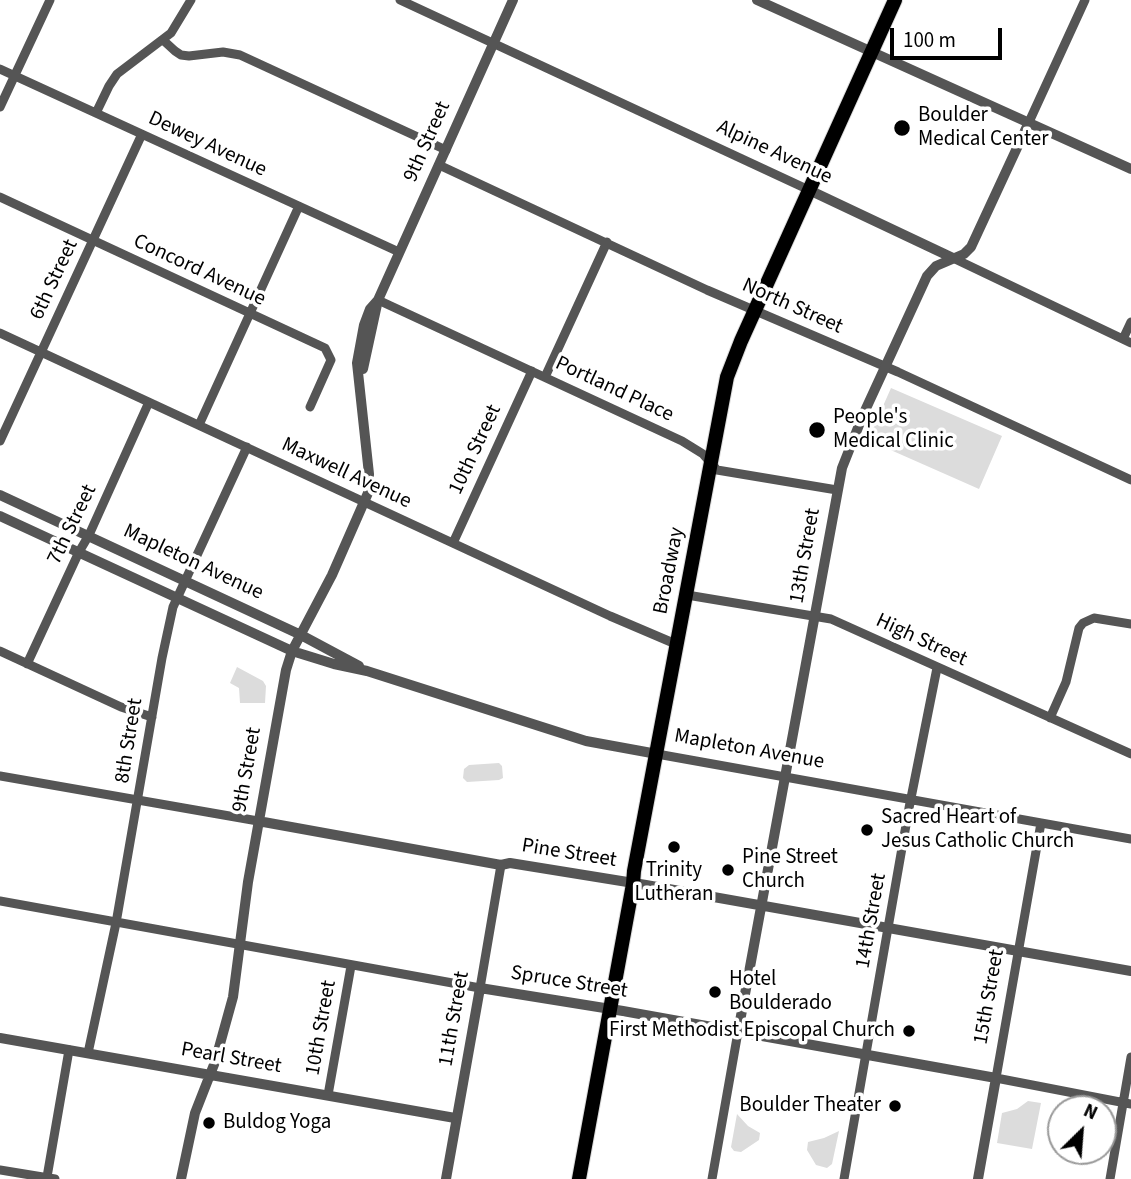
<!DOCTYPE html>
<html>
<head>
<meta charset="utf-8">
<style>
  body { margin:0 }
  #map { position:relative; width:1131px; height:1179px; overflow:hidden; background:#fff; font-family:"Source Sans 3",sans-serif }
  canvas { display:block }
  .north { position:absolute; left:1047px; top:1095px; width:70px; height:70px; box-sizing:border-box; background:#fff; border:2px solid #999; border-radius:50%; rotate:25deg; font-size:19px; font-weight:700; line-height:28px; text-align:center; color:#000 }
  .north::after { content:''; display:block; margin:auto; width:24px; height:32px; background:#000; clip-path:polygon(50% 0,100% 100%,50% 72%,0 100%) }
  .scale { position:absolute; left:890px; top:28px; width:112px; height:32px; box-sizing:border-box; border:4px solid #000; border-top:0; padding-left:9px; font-size:21px; line-height:24px; white-space:nowrap; color:#000; -webkit-text-stroke:5px #fff; paint-order:stroke }
</style>
</head>
<body>
<div id="map">
<canvas width="1131" height="1179"></canvas>
<div class="north">N</div>
<div class="scale">100 m</div>
</div>
<script>
const g = document.querySelector('canvas').getContext('2d');
g.lineJoin = 'round';
function fill(path, color) {
  g.fillStyle = color;
  g.fill(path, 'evenodd');
}
function toPath(rows) {
  const path = new Path2D();
  for (const r of rows) {
    path.moveTo(r[0], r[1]);
    for (let i = 2; i < r.length; i += 2) path.lineTo(r[i], r[i + 1]);
  }
  return path;
}
function stroke(path, color, width, dash) {
  g.strokeStyle = color;
  g.lineWidth = width;
  g.lineCap = dash ? 'butt' : 'round';
  g.setLineDash(dash || []);
  g.stroke(path);
}
function write(font, color, halo, rows, align = 'center') {
  g.font = font + ' "Source Sans 3",sans-serif';
  g.lineWidth = 7;
  g.setLineDash([]);
  g.textBaseline = 'middle';
  g.strokeStyle = halo;
  g.fillStyle = color;
  for (const [text, x, y, turn = 0] of rows) {
    g.save();
    g.translate(x, y);
    g.rotate((+turn || 0) * Math.PI / 180);
    g.textAlign = isNaN(turn) ? turn : align;
    if (halo) g.strokeText(text, 0, 0);
    g.fillText(text, 0, 0);
    g.restore();
  }
}
fill(toPath([
  [891,388,1002,436,979,489,868,440],
  [237,667,263,681,266,686,265,703,240,703,239,688,230,683],
  [499,763,502,766,503,778,499,780,467,782,463,778,464,769,469,765],
  [1028,1101,1041,1103,1032,1149,997,1143,1002,1113,1017,1109],
  [737,1114,748,1126,760,1133,759,1140,741,1152,734,1151,731,1147],
  [839,1131,832,1164,827,1168,816,1165,807,1150,808,1142,824,1138]
]), '#dcdcdc');
const primary = toPath([
  [579,1179,633,884,634,871,727,377,741,341,895,0]
]);
stroke(primary, '#dbdbdb', 16);
stroke(toPath([
  [400,0,809,190],
  [163,40,175,51,181,55,189,56,223,52,240,55,446,150],
  [0,69,399,252],
  [0,107,50,0],
  [96,113,109,86,117,74,171,33,191,0],
  [1029,122,1085,0],
  [439,165,707,290,898,372,1131,480],
  [0,197,325,348,331,360,310,407],
  [953,258,1131,343],
  [378,300,682,441,703,454,717,470,837,490],
  [0,333,610,616,678,645],
  [1123,339,1131,322],
  [545,377,607,242],
  [199,425,299,206],
  [0,441,142,134],
  [453,543,532,371],
  [687,595,831,619,1131,754],
  [0,651,121,707,152,717],
  [27,664,79,552,89,535,149,402],
  [1050,718,1066,682,1079,628,1083,623,1094,618,1131,624],
  [657,754,1131,839],
  [0,776,258,821],
  [1041,823,996,1078,1131,1104],
  [0,901,480,988,501,865],
  [88,1053,116,923,162,658,173,607,247,447],
  [328,1095,351,966],
  [0,1170,55,1179],
  [47,1177,69,1050],
  [712,1179,738,1032],
  [844,1179,909,808,937,668],
  [1110,1179,1131,1057]
]), '#555', 9);
stroke(toPath([
  [757,0,1131,169],
  [809,190,953,258],
  [363,369,378,300,513,0],
  [0,495,301,635,359,666],
  [0,516,292,651,334,664,367,671,586,741,657,754],
  [258,821,501,865,510,863,646,885,1131,971],
  [738,1032,842,468,863,415,927,276,936,266,964,254,971,247,1029,122],
  [0,1038,455,1118],
  [181,1179,195,1113,215,1062,233,997,248,882,286,670,292,651,332,575,368,493,369,474,357,363,364,325,370,309,378,300],
  [446,1179,480,988,623,1011,996,1078,978,1179]
]), '#555', 10);
stroke(primary, '#000', 14);
for (const [x, y, r, color] of [
  [902,128,9,"#000"],
  [817,430,9,"#000"],
  [867,830,7,"#000"],
  [674,847,7,"#000"],
  [728,870,7,"#000"],
  [715,992,7,"#000"],
  [909,1031,7,"#000"],
  [895,1106,7,"#000"],
  [209,1123,7,"#000"]
]) {
  const dot = new Path2D();
  dot.arc(x, y, r, 0, 2 * Math.PI);
  g.fillStyle = color;
  g.fill(dot);
  stroke(dot, '#fff', 2.5);
}
write('21px', '#000', '#fff', [
  ["Boulder",918,116],
  ["Medical Center",918,140],
  ["People's",833,418],
  ["Medical Clinic",833,442],
  ["Sacred Heart of",881,818],
  ["Jesus Catholic Church",881,842],
  ["Pine Street",742,858],
  ["Church",742,882],
  ["Trinity",674,871,"center"],
  ["Lutheran",674,895,"center"],
  ["Hotel",729,980],
  ["Boulderado",729,1004],
  ["First Methodist Episcopal Church",895,1031,"right"],
  ["Boulder Theater",881,1106,"right"],
  ["Buldog Yoga",223,1123]
], 'left');
write('21px', '#000', '#fff', [
  ["9th Street",428,142,-66],
  ["Dewey Avenue",207,145,25],
  ["Alpine Avenue",774,153,25],
  ["Concord Avenue",199,271,25],
  ["6th Street",55,280,-65],
  ["North Street",792,307,24],
  ["Portland Place",614,390,25],
  ["10th Street",476,450,-65],
  ["Maxwell Avenue",346,474,25],
  ["7th Street",73,525,-64],
  ["13th Street",806,556,-80],
  ["Mapleton Avenue",193,563,25],
  ["Broadway",670,571,-79],
  ["High Street",921,641,25],
  ["8th Street",130,741,-81],
  ["Mapleton Avenue",749,750,10],
  ["9th Street",248,770,-80],
  ["Pine Street",569,854,9],
  ["14th Street",872,921,-80],
  ["Spruce Street",569,983,9],
  ["15th Street",990,997,-80],
  ["11th Street",455,1019,-80],
  ["10th Street",322,1028,-80],
  ["Pearl Street",231,1059,10]
]);
</script>
</body>
</html>
